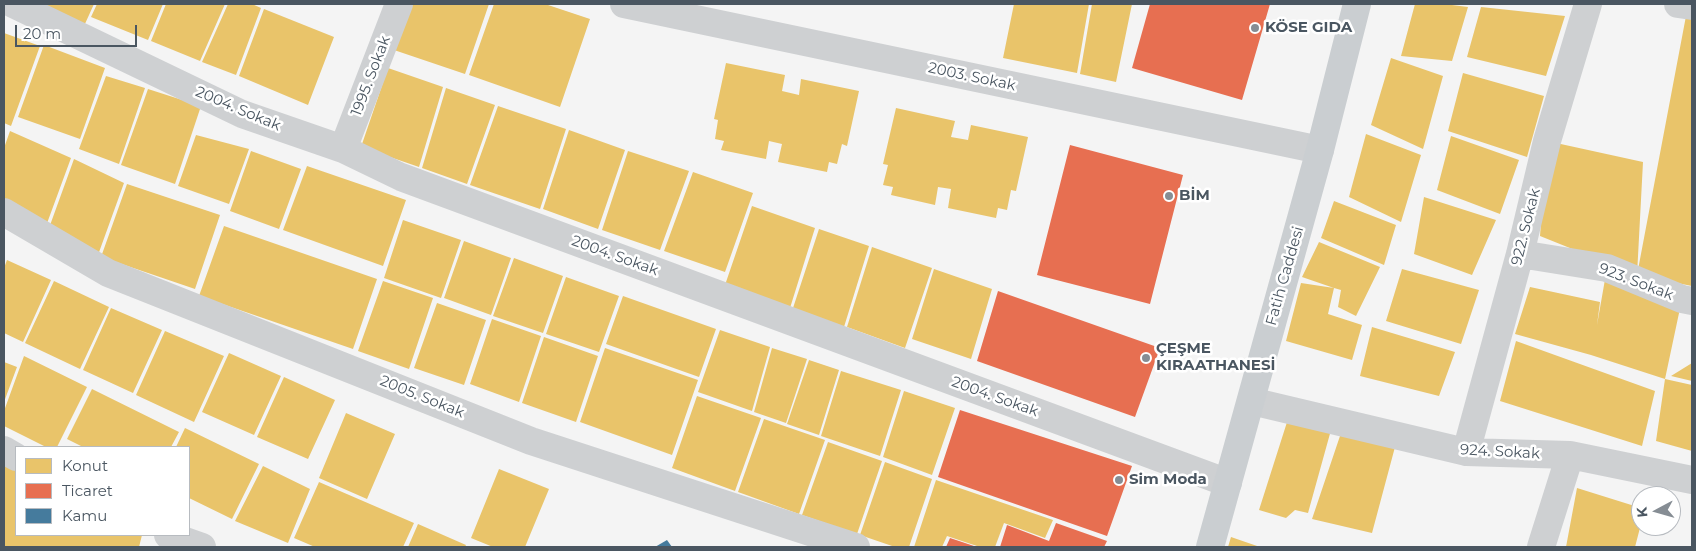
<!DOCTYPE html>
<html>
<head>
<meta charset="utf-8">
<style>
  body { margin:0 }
  #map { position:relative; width:1696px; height:551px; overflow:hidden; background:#f4f4f4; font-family:Montserrat,sans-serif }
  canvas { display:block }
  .frame { position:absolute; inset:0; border:5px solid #4a5661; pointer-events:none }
  .legend { position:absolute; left:15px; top:446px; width:175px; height:90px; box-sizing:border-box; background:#fff; border:1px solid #b7bbc0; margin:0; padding:6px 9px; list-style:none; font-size:15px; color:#4a5661 }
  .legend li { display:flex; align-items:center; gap:10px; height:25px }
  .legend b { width:25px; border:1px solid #b7bbc0 }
  .north { position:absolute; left:1631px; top:486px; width:50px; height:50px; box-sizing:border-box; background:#fff; border:1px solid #b7bbc0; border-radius:50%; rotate:264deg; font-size:14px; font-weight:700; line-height:20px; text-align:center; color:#4a5661 }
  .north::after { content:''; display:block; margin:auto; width:18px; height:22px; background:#868d94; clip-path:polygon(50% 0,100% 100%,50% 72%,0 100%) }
  .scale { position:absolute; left:15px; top:25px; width:122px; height:22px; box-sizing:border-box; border:2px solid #4a5661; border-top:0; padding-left:6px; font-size:15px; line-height:18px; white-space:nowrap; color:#4a5661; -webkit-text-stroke:4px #fff; paint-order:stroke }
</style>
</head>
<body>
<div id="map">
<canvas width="1696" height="551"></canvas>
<div class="frame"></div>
<ul class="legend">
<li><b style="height:14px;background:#e9c46a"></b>Konut</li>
<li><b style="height:14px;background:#e76f51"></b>Ticaret</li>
<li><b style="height:14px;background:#457b9d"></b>Kamu</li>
</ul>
<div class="north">K</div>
<div class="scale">20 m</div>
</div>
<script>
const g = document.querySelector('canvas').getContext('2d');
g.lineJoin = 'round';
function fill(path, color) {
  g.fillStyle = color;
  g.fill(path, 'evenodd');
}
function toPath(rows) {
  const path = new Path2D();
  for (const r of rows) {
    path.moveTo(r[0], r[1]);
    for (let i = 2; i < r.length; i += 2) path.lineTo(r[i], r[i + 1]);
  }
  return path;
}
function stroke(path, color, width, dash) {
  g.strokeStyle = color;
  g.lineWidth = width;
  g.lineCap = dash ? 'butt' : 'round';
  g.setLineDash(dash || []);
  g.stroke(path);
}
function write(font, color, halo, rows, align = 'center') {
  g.font = font + ' Montserrat,sans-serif';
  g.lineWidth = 5;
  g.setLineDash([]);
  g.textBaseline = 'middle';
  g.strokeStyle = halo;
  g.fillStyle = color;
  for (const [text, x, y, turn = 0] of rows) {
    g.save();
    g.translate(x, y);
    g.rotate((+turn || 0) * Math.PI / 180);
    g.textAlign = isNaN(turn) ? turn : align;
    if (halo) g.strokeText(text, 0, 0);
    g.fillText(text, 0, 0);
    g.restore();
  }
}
fill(toPath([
  [45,4,94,4,84,26,43,9],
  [97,4,163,4,148,40,91,17],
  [166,4,225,4,200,61,151,41],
  [228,4,252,4,261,8,236,75,202,62],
  [410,4,489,4,465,74,394,50],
  [494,4,545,4,590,19,560,107,469,75],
  [1014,4,1089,4,1077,73,1003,58],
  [1092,4,1132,4,1116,82,1080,74],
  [1415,4,1444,4,1468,7,1452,61,1401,56],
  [1481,7,1565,16,1546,76,1467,57],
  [264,9,334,37,308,105,239,76],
  [1686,16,1692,18,1692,286,1637,275,1540,236,1547,141,1643,162,1637,275],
  [4,33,40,46,11,126,4,123],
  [44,45,105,68,80,139,18,117],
  [1391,58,1443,76,1423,149,1371,125],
  [726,63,785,75,782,91,799,95,801,79,859,91,847,146,842,144,837,164,829,162,827,172,778,162,782,144,769,141,766,159,721,150,724,141,715,139,718,120,714,119],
  [388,68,443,87,419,167,361,147],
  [1463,73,1544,96,1527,157,1448,131],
  [106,76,145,88,119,164,79,149],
  [446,88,495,105,467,184,422,168],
  [148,89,201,106,175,184,121,165],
  [498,106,566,129,540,209,470,185],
  [896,108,955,121,951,137,968,140,971,125,1028,137,1016,191,1011,190,1007,210,998,208,996,218,948,208,951,189,938,187,935,205,891,195,893,187,883,185,888,165,883,164],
  [569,130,625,150,598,229,543,209],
  [10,131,71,158,46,226,4,206,4,148],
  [1366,134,1421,155,1401,222,1349,197],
  [196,135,249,149,229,204,178,186],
  [1451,136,1519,160,1500,214,1437,190],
  [251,151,301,169,279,229,230,211],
  [628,151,689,171,660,250,602,230],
  [74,159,124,183,98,255,49,228],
  [307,166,406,200,383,266,283,230],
  [693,172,753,193,725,272,664,251],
  [127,184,220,215,195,289,101,257],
  [1424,197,1496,220,1472,275,1414,254],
  [1334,201,1396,225,1384,265,1321,238],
  [752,206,815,228,790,308,725,285],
  [403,220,461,240,441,298,384,278],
  [224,226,377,279,353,349,199,296],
  [819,229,869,246,844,327,793,308],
  [464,241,511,258,491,315,444,298],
  [1319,242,1380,267,1356,316,1338,307,1341,290,1334,288,1328,314,1362,325,1352,360,1286,341,1301,283,1334,288,1302,277],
  [872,247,932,268,905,348,847,327],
  [514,258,563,276,543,333,493,316],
  [7,260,51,280,23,342,4,333,4,268],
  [1607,268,1682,299,1665,379,1591,355,1515,334,1530,287,1600,302,1597,325],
  [934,269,992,289,971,359,912,339],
  [1402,269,1479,290,1461,344,1386,321],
  [566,277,619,296,599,352,546,334],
  [54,281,109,307,80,369,25,343],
  [383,281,433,298,409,369,358,351],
  [623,296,716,329,699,377,606,344],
  [437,303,486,320,464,385,414,368],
  [111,308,162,330,133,393,83,370],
  [492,319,541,336,519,402,470,384],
  [1372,327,1455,352,1439,396,1360,376],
  [720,330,770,347,752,411,698,392],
  [165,331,224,356,194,422,136,395],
  [544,337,598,356,576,422,522,403],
  [1516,341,1655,391,1642,446,1500,401],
  [605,348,698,380,672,455,580,422],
  [772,348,807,359,786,423,754,412],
  [229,353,281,376,254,435,202,412],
  [24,356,87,387,57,447,46,447,4,426,4,411],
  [809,360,839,370,819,435,787,424],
  [4,362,17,367,4,402],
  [1692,363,1692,381,1671,376],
  [841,371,901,390,880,456,821,436],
  [284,377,335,400,308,459,257,437],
  [1665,379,1692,385,1692,451,1656,441],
  [92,389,179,432,171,447,83,447,67,439],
  [904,391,955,408,932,475,883,457],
  [697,396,761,418,735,491,672,468],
  [346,413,395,434,367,499,319,478],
  [764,419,825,440,799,514,738,492],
  [1288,419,1331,430,1308,513,1295,510,1286,518,1259,510],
  [185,428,259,464,232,519,189,498,189,447,176,447],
  [1341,433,1395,447,1372,533,1312,519],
  [828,442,882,461,857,534,802,515],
  [4,459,16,465,16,535,142,535,139,547,4,547],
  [885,462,932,479,909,547,895,547,860,535],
  [263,466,310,489,288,543,235,521],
  [499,469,549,489,525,547,493,547,471,538],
  [936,480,1053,520,1045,538,1004,523,995,547,980,547,947,536,942,547,914,547],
  [319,482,414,523,403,547,315,547,294,538],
  [1577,488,1641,508,1641,524,1635,547,1566,547],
  [418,524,466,545,465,547,408,547],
  [1231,537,1260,547,1228,547]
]), '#e9c46a');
fill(toPath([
  [1150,4,1270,4,1242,100,1132,68],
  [1070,145,1183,175,1150,304,1037,275],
  [998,291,1160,348,1135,417,977,361],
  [960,410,1132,466,1107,536,938,477],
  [1056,523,1107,541,1104,547,1000,547,1007,525,1049,541],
  [950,538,977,547,946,547]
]), '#e76f51');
fill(toPath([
  [667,540,672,547,655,547]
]), '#457b9d');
stroke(toPath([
  [13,4,242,114,343,149,401,177,1228,483],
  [624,4,1320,150],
  [1678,4,1692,6],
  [343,149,399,4],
  [4,212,108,273,531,441,856,547],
  [1520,254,1607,268,1682,299,1692,301],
  [1251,401,1466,452,1570,455,1692,480],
  [4,450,16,457],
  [1466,452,1520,254,1547,141,1588,4],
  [168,535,202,547],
  [1541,547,1570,455]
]), '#ced0d2', 28);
stroke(toPath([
  [1210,547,1320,150,1357,4]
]), '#caced1', 28);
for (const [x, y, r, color] of [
  [1255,28,5,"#868d94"],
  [1169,196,5,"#868d94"],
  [1146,358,5,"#868d94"],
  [1119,480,5,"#868d94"]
]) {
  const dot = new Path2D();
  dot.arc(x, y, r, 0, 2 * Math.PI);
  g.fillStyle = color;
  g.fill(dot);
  stroke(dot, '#fff', 2);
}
write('bold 15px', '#4a5661', '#fff', [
  ["KÖSE GIDA",1265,28],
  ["BİM",1179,196],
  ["ÇEŞME",1156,349],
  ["KIRAATHANESİ",1156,366],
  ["Sim Moda",1129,480]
], 'left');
write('15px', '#4a5661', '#fff', [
  ["1995. Sokak",371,76,-69],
  ["2003. Sokak",972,77,12],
  ["2004. Sokak",238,109,23],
  ["922. Sokak",1526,227,-76],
  ["2004. Sokak",615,256,20],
  ["Fatih Caddesi",1285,276,-74],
  ["923. Sokak",1636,282,21],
  ["2005. Sokak",422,397,22],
  ["2004. Sokak",995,397,20],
  ["924. Sokak",1500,452,3]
]);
</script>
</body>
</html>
